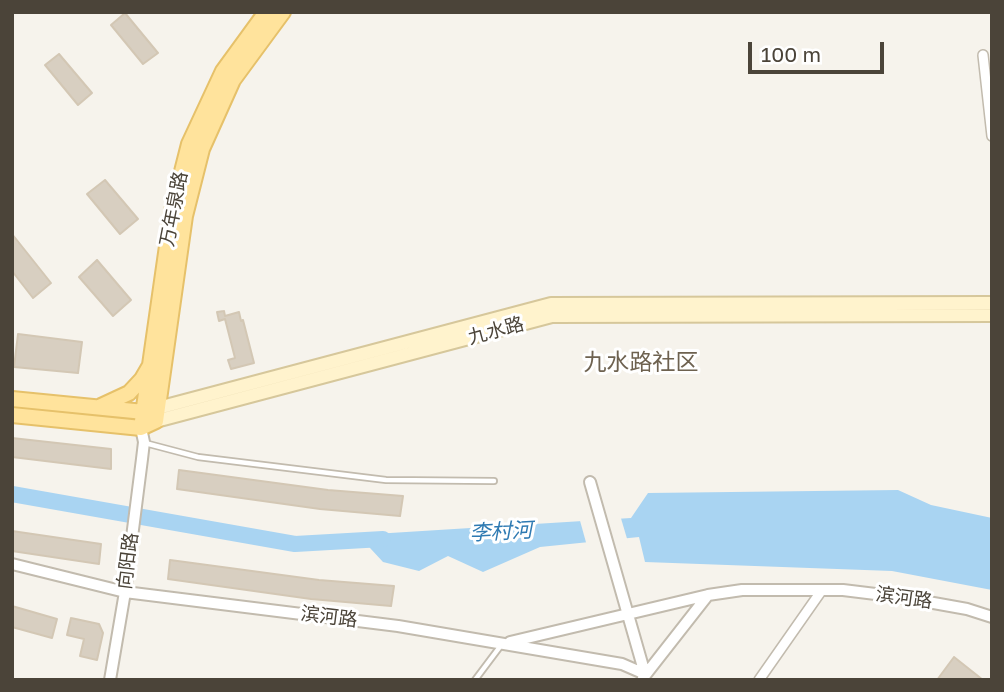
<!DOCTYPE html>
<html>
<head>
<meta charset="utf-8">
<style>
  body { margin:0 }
  #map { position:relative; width:1004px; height:692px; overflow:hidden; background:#f6f3ec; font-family:"Golos Text",sans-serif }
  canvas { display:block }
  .frame { position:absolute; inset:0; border:14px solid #4b4439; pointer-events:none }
  .scale { position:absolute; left:748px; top:42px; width:136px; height:32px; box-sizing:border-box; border:4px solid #4b4439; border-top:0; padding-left:9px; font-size:21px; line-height:24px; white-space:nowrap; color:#4b4439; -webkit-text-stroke:5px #fff; paint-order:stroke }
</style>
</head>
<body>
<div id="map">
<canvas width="1004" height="692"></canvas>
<div class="frame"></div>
<div class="scale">100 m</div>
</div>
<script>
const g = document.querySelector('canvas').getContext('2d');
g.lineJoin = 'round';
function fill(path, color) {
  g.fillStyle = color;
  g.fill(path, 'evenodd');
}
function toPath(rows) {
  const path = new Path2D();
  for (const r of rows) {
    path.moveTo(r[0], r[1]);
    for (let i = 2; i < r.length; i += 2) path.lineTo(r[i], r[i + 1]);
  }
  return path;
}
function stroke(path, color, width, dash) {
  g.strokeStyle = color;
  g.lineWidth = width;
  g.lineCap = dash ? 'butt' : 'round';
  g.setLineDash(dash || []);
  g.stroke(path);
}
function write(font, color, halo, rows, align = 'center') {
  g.font = font + ' "Golos Text","Noto Sans SC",sans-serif';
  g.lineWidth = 6;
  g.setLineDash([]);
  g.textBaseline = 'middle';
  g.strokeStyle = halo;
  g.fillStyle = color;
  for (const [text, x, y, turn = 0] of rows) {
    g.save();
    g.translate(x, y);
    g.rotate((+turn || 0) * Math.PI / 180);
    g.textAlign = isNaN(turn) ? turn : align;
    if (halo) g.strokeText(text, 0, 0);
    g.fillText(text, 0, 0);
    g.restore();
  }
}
fill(toPath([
  [898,490,931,505,992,518,992,590,892,571,645,562,639,537,540,547,483,572,448,556,419,571,383,562,358,535,631,518,648,493]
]), '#a9d4f2');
fill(toPath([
  [620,515,628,542,587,546,579,517]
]), '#f6f3ec');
stroke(toPath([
  [12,494,295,544,383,539]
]), '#a9d4f2', 16);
const building = toPath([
  [125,13,158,53,143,64,111,25,125,13],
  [59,54,92,93,78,105,45,65,59,54],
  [105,180,138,219,120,234,87,194,105,180],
  [12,234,51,283,33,298,12,271,12,234],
  [97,260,131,300,113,316,79,277,97,260],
  [224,311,225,316,239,312,241,321,243,320,254,363,231,369,228,360,235,358,225,319,219,321,217,312,224,311],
  [18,334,82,342,78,373,14,367,18,334],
  [12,438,111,449,111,469,12,457,12,438],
  [179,470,328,490,403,496,400,516,320,509,177,489,179,470],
  [12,531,101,544,99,564,12,551,12,531],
  [170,560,319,580,394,586,391,606,311,599,168,579,170,560],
  [12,606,57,619,52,638,12,627,12,606],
  [71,618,99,624,103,633,97,660,80,656,84,639,67,635,71,618],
  [954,657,983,680,937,680,954,657]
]);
fill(building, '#d8cfc1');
stroke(building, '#d3c7b4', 2);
const service = toPath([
  [145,443,198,457,386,480,494,481],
  [475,680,502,644]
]);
const minor = toPath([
  [983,55,992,136],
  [759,680,822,590]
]);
const tertiary = toPath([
  [590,482,645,674],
  [12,564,125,592,398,626,622,664,645,674],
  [510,642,708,595],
  [643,678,708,595,742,590,843,590,900,597,967,609,992,617],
  [110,680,125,592,142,459,144,442,141,428]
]);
const secondary = toPath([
  [158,408,551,304,992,303],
  [156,421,552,316,992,315]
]);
const primary = toPath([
  [12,399,144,412,153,409],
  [101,406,129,393,142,379,149,367],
  [12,415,141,428,156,421,185,216,202,149,233,80,283,12],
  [141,428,172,211,189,144,223,71,266,12]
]);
stroke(service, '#c2bbae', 8);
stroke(minor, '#c2bbae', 12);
stroke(tertiary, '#c2bbae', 14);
stroke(secondary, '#d6c79b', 16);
stroke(primary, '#e6c16a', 18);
stroke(service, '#fff', 4.5);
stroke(minor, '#fff', 9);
stroke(tertiary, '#fff', 10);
stroke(secondary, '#fff3cd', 12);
stroke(primary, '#ffe39c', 14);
write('19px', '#4b4439', '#fff', [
  ["万年泉路",174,209,-79],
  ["九水路",496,331,-15],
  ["向阳路",128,561,-83],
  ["滨河路",904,598,8],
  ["滨河路",329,617,7]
]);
write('italic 21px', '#2e7ab2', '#fff', [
  ["李村河",501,532,-3]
]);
write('23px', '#6e6250', '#fff', [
  ["九水路社区",641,363]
]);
</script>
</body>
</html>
